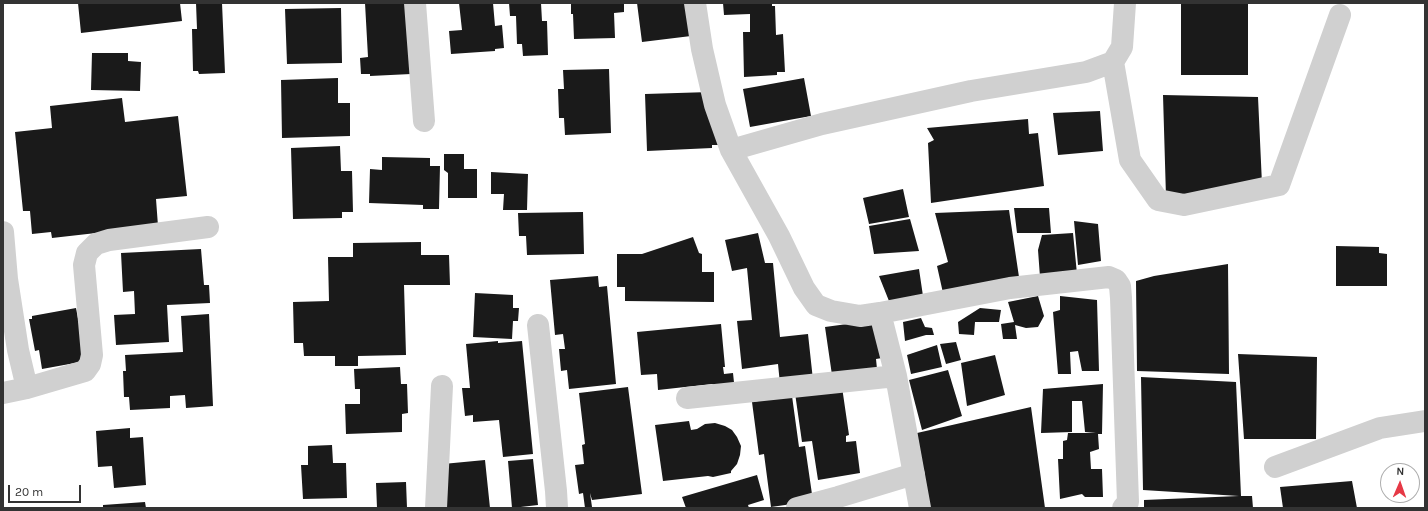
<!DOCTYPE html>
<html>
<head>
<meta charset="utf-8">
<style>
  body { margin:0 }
  #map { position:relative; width:1428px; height:511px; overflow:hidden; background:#fff; font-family:Karla,sans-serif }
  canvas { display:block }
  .frame { position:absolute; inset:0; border:4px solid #333; pointer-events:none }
  .north { position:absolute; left:1380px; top:463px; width:40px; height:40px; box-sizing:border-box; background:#fff; border:1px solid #adadad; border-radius:50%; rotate:2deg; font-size:11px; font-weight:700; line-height:16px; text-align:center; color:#333 }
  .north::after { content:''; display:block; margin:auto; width:14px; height:18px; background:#e63946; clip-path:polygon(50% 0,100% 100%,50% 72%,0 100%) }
  .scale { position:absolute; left:8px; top:485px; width:73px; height:18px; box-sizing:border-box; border:2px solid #333; border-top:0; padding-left:5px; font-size:12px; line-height:14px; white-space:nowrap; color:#333; -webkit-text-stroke:3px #fff; paint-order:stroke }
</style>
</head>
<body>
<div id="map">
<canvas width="1428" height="511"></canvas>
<div class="frame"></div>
<div class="north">N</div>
<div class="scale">20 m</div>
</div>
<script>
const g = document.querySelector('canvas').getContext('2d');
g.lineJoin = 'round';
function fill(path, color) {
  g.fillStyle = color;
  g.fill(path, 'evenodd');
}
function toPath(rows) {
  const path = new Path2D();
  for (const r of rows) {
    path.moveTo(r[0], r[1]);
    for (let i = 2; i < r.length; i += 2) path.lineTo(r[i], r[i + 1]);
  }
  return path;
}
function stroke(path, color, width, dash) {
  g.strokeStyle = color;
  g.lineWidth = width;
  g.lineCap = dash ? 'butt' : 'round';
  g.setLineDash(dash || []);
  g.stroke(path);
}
fill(toPath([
  [78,3,180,3,182,21,81,33],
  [196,3,222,3,225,73,199,74,198,71,193,71,192,29,197,29],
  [365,3,407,3,411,74,370,76,370,74,361,74,360,58,368,57],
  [459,3,493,3,495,26,502,25,504,48,495,49,495,51,451,54,449,31,462,30],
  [509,3,541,3,542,21,547,21,548,55,523,56,522,44,517,44,516,16,510,16],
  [571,3,624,3,624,12,614,13,615,38,574,39,573,14,571,14],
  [637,3,687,3,691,36,642,42],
  [723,3,772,3,772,6,775,6,776,35,783,34,785,72,777,72,777,75,744,77,743,32,750,32,750,14,724,15],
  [1181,3,1248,3,1248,75,1181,75],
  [341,8,342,63,287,64,285,9],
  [92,53,128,53,128,61,141,62,140,91,91,90],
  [609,69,611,133,565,135,564,118,559,118,558,89,564,89,563,70],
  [338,78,338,103,350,103,350,136,282,138,281,80],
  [804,78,811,116,750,127,743,89],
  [710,92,718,145,712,145,712,148,647,151,645,94],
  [1163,95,1258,97,1262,184,1166,197],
  [122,98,125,122,178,116,187,196,156,199,158,226,52,238,51,232,32,234,30,211,23,211,15,132,52,128,50,106],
  [1100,111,1103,151,1058,155,1053,113],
  [1028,119,1029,134,1038,133,1044,186,931,203,928,143,934,140,927,128],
  [340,146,341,171,352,171,353,212,342,212,342,218,293,219,291,148],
  [444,154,464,154,464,169,477,169,477,198,448,198,448,173,444,170],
  [382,157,430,158,430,166,440,166,439,209,423,209,423,205,369,203,370,169,382,170],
  [491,172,528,174,527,210,503,210,504,194,491,194],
  [903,189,909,217,869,224,863,198],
  [1014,208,1049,208,1051,233,1017,233],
  [1009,210,1019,277,943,293,937,266,948,262,935,213],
  [583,212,584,254,527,255,526,236,519,236,518,213],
  [910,219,919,251,874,254,869,226],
  [1074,221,1098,224,1101,261,1078,265],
  [758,233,765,263,773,263,780,337,808,334,813,380,780,384,778,364,742,369,737,321,752,320,747,268,732,271,725,240],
  [1073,233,1077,274,1040,277,1038,250,1042,235],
  [693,237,699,253,702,254,702,272,714,272,714,302,625,301,625,287,617,287,617,254,642,254],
  [421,242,421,255,449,255,450,285,404,285,406,355,358,356,358,366,335,366,335,356,304,356,303,343,294,343,293,302,329,301,328,257,353,257,353,243],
  [1336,246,1379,247,1379,253,1387,254,1387,286,1336,286],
  [201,249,204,285,209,285,210,303,167,305,169,342,116,345,114,315,135,314,134,291,123,292,121,253],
  [1228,264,1229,374,1137,371,1136,281,1154,276],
  [919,269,923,296,891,306,879,276],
  [598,276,599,287,607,286,616,384,569,389,567,370,561,371,559,349,565,349,563,334,555,335,550,280],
  [475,293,513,295,513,308,519,308,518,321,513,321,512,339,473,337],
  [1038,296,1044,316,1038,327,1026,328,1015,325,1017,339,1003,339,1001,324,1014,322,1008,302],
  [1060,296,1097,300,1099,371,1082,371,1078,351,1070,352,1071,374,1058,374,1053,312,1060,310],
  [76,308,86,361,42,369,39,350,35,351,29,319,32,319,32,316],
  [980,308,1001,310,999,322,975,322,974,335,959,334,958,322],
  [209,314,213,406,186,408,185,395,170,396,170,408,130,410,129,397,124,397,123,371,126,371,125,355,183,352,181,316],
  [921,318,925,327,932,328,934,335,926,335,905,341,903,322],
  [877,320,882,358,876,359,877,369,832,375,825,327],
  [721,324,725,367,723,367,724,374,733,373,735,392,712,384,658,390,657,374,641,375,637,332],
  [498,341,498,343,522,341,533,454,503,457,499,420,473,422,473,415,465,416,462,388,470,388,466,344],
  [956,342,961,360,946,364,940,344],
  [937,345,942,367,911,374,907,355],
  [1238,354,1317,357,1316,439,1244,439],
  [995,355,1005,395,967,406,961,363],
  [400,367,401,384,407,384,408,413,402,414,402,432,346,434,345,404,360,404,360,389,355,389,354,369],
  [948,370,962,416,922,430,909,380],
  [1141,377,1236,382,1241,496,1252,496,1253,508,1144,508,1144,500,1239,496,1143,490],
  [1103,384,1102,434,1098,434,1099,449,1090,452,1091,469,1102,469,1103,497,1085,497,1082,494,1060,499,1058,459,1063,459,1063,441,1067,440,1068,433,1096,433,1085,432,1082,401,1072,401,1072,432,1041,433,1043,389],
  [628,387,642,494,592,500,590,493,592,507,585,508,583,493,579,494,575,465,584,464,582,445,585,444,579,393],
  [842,387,849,435,846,436,846,442,856,441,860,473,818,480,812,441,802,442,795,393],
  [792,396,799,447,805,446,813,501,771,507,764,454,759,455,752,402],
  [1031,407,1045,508,926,508,917,433],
  [689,421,691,430,697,429,705,424,715,423,725,426,732,430,737,437,741,446,740,455,737,464,731,471,731,473,713,477,708,476,663,481,655,425],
  [130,428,130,438,143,437,146,485,114,488,112,466,98,467,96,431],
  [332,445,333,463,346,463,347,498,303,499,301,465,308,465,308,446],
  [533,459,538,505,512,508,508,461],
  [485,460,490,508,447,508,443,464],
  [757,475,764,500,748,505,749,508,686,508,682,497],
  [1352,481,1357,508,1283,508,1280,487],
  [406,482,407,508,377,508,376,483],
  [145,502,146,508,103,508,103,505]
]), '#1a1a1a');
stroke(toPath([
  [415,3,424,121],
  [695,3,702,49,715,105,731,150,779,236,804,288,816,305,831,311,860,316,880,313,896,376,920,508],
  [1113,62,1130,160,1158,200,1184,205,1279,185,1340,15],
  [731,150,822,124,971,91,1086,72,1113,62,1122,47,1125,3],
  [3,232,7,279,18,350,27,388,85,371,90,364,92,355,84,265,87,253,96,244,109,240,208,227],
  [880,313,1010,288,1109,277,1116,280,1120,286,1121,298,1128,502,1123,508],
  [538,325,556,491,557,508],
  [3,393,27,388],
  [687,398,896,376],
  [1275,467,1380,428,1425,421],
  [436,508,442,386],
  [797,508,838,497,914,474]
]), '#d0d0d0', 22);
</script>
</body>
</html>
